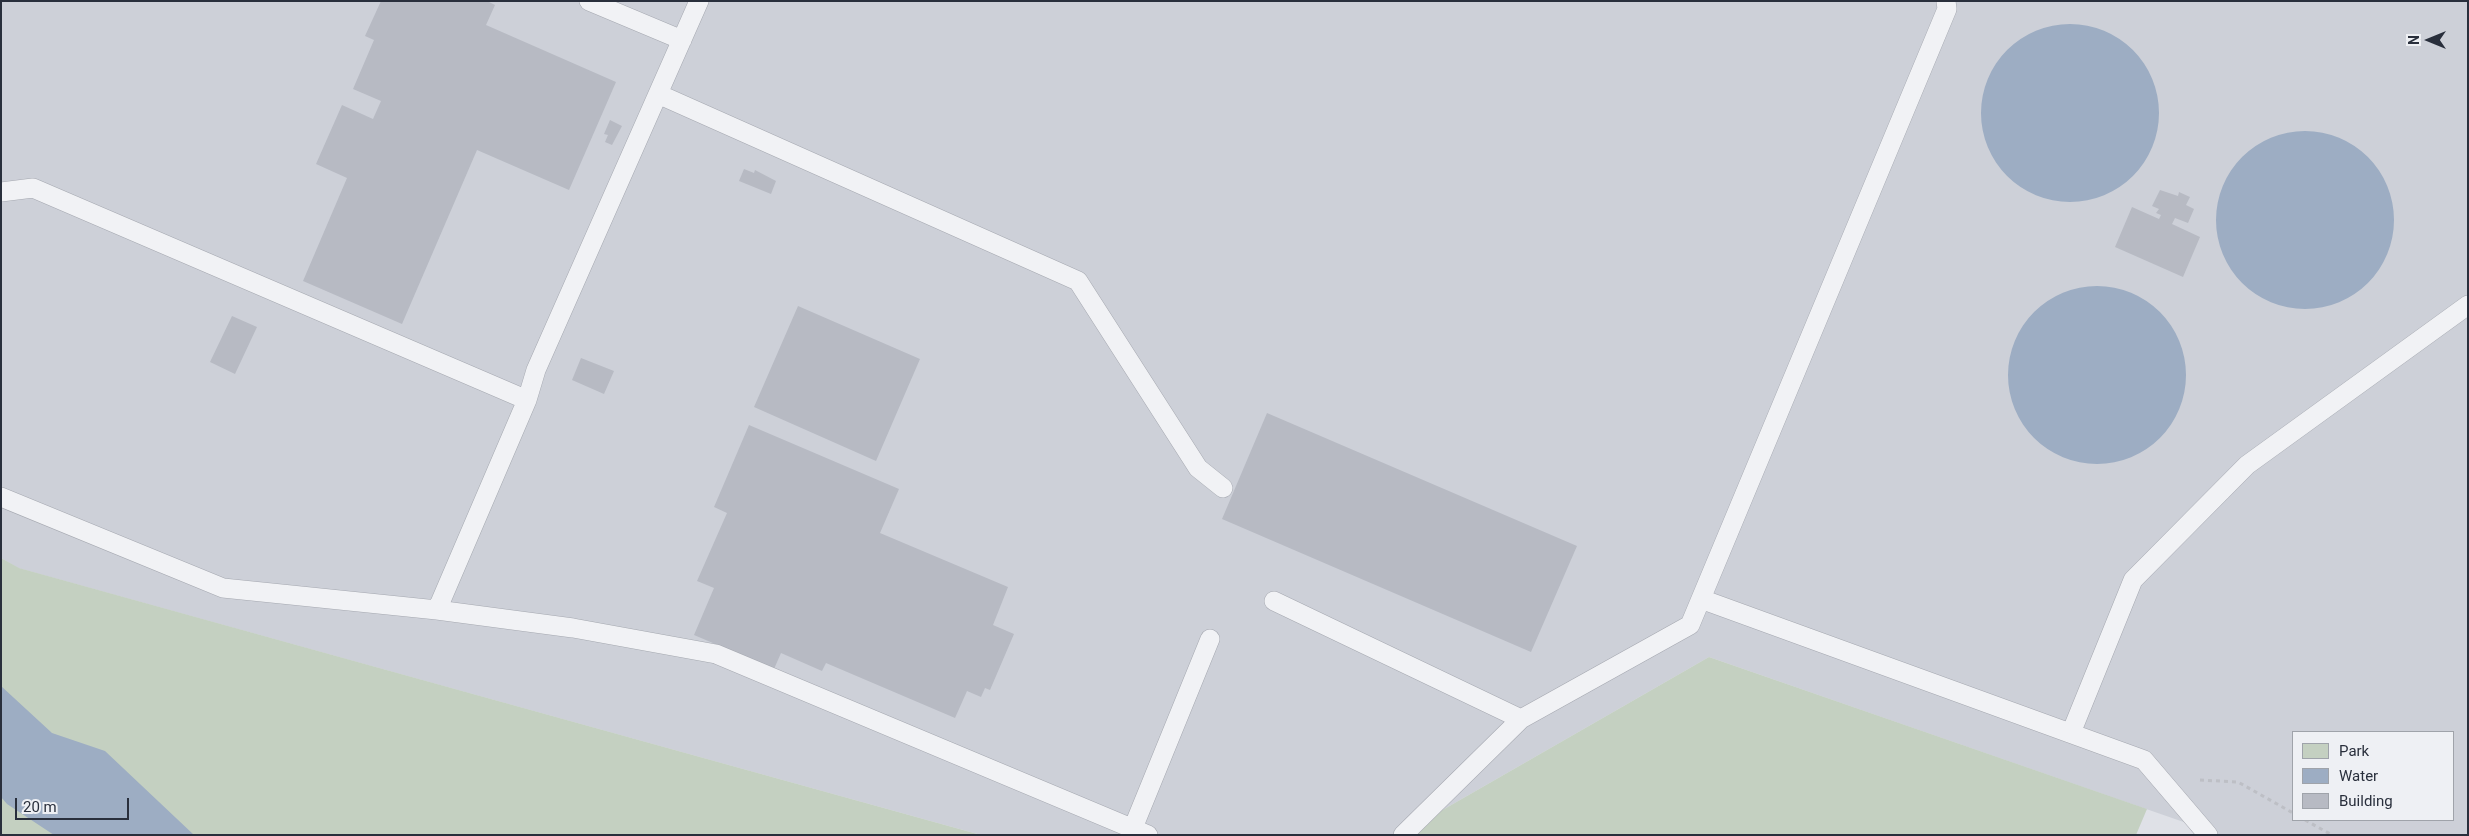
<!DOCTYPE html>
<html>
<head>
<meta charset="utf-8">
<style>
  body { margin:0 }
  #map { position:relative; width:2469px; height:836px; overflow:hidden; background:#dfe1e7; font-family:Roboto,sans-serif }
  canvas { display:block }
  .frame { position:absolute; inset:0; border:2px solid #292f3c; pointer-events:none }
  .legend { position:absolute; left:2292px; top:731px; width:162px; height:90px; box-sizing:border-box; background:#eef0f4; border:1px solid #9fa3aa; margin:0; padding:6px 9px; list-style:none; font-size:15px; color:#292f3c }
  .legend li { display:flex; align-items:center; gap:10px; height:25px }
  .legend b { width:25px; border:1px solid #9fa3aa }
  .north { position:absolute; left:2404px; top:15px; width:50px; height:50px; -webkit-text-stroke:4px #eef0f4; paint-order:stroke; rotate:270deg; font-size:14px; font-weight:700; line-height:20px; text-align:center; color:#292f3c }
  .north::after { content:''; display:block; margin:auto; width:18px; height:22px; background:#292f3c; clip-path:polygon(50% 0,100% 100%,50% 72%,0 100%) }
  .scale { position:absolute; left:15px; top:798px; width:114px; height:22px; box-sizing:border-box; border:2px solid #292f3c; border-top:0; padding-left:6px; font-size:15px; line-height:18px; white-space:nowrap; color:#292f3c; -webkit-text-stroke:4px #eef0f4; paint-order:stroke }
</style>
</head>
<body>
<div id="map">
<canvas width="2469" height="836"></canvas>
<div class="frame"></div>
<ul class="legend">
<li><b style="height:14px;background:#c4d0c1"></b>Park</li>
<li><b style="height:14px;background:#9dadc3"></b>Water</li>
<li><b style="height:14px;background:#b7bac3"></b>Building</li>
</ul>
<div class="north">N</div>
<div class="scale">20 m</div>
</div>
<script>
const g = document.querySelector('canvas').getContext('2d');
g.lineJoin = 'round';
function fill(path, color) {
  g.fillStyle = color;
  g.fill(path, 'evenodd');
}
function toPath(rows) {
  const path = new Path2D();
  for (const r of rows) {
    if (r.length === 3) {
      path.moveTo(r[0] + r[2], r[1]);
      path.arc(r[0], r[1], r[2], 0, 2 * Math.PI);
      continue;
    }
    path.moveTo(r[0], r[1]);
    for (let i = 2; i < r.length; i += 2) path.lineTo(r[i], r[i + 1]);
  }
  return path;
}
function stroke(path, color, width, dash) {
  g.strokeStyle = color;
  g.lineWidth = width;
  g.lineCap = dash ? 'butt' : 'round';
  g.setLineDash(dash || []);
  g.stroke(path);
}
fill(toPath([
  [1,1,2468,1,2468,835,2221,835,1709,657,1399,835,981,835,18,568,1,558],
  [2293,732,2453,732,2453,820,2293,820]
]), '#cdd0d8');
fill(toPath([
  [1,558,19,568,981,835,1,835],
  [1709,657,2147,809,2136,835,1399,835]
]), '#c4d0c1');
fill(toPath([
  [2070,113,89],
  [2305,220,89],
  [2097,375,89],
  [1,686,52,733,105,751,194,835,54,835,7,804,1,797]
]), '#9dadc3');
fill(toPath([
  [381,1,487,1,495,5,486,25,616,82,569,190,477,150,402,324,303,281,347,178,316,164,342,105,373,119,381,101,353,89,374,40,365,36],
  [610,120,622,126,612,145,605,142,608,135,604,134],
  [744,169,754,173,755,170,776,181,771,194,739,181],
  [2160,190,2178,196,2179,192,2190,197,2186,205,2194,209,2188,223,2175,218,2172,224,2200,237,2183,277,2115,247,2132,207,2159,219,2161,215,2156,213,2159,209,2152,206],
  [798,306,920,359,876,461,754,407],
  [232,316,257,327,235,374,210,362],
  [581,358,614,371,604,394,572,380],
  [1267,413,1577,546,1531,652,1222,519],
  [749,425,899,489,880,533,1008,587,993,625,1014,634,990,690,985,688,981,697,967,691,955,718,826,663,822,671,781,653,774,669,694,635,714,588,697,581,727,513,714,507]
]), '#b7bac3');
const lane = toPath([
  [589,1,682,40],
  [658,94,1078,281,1198,468,1223,488],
  [1,192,33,188,527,400],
  [1,497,223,588,437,610,527,400,536,370,699,1],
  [1701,599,2144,760,2208,835],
  [1274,601,1521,719],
  [437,610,573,628,716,654,1148,835],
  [2071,733,2133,580,2247,465,2468,305],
  [1133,828,1210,639],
  [1403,835,1521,719,1690,625,1947,9,1946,1]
]);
stroke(lane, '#a5a8b0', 20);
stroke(toPath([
  [2200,780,2238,782,2293,813],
  [2305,820,2332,835]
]), '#bdbfc5', 3, [4, 4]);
stroke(lane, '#f1f2f5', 19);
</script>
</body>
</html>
